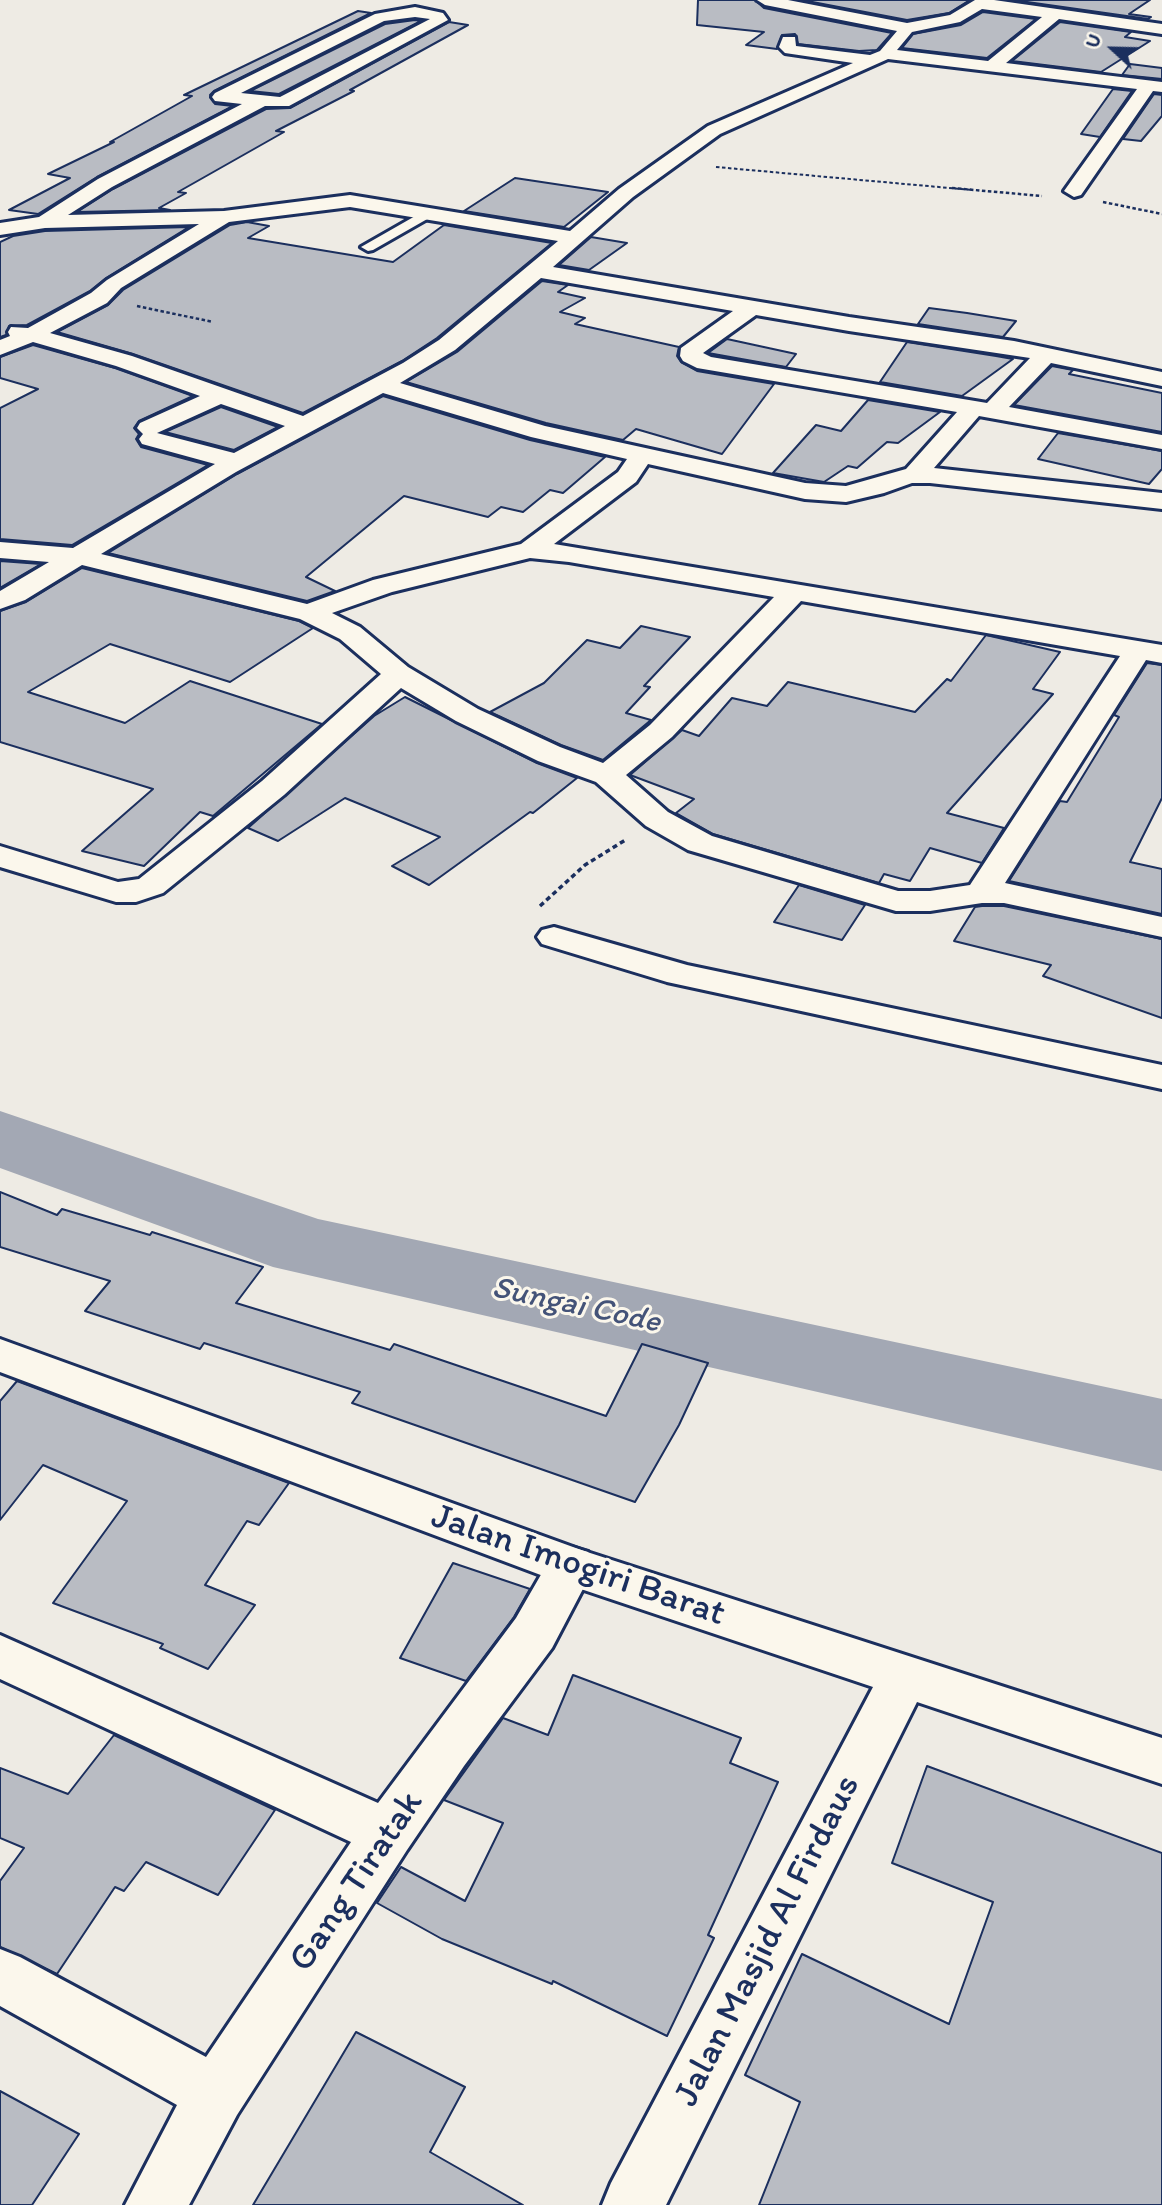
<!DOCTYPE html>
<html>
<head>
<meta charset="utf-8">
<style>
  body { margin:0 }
  #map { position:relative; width:1162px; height:2205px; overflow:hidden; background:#eeebe4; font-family:Itim,sans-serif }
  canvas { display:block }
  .north { position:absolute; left:1078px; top:14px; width:70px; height:70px; -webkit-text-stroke:5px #fbf7ec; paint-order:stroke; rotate:292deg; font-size:19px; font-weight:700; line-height:28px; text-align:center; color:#1b2f5e }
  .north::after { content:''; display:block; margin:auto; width:24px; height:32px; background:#1b2f5e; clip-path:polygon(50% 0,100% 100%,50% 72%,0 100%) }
</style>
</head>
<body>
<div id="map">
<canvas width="1162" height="2205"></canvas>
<div class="north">U</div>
</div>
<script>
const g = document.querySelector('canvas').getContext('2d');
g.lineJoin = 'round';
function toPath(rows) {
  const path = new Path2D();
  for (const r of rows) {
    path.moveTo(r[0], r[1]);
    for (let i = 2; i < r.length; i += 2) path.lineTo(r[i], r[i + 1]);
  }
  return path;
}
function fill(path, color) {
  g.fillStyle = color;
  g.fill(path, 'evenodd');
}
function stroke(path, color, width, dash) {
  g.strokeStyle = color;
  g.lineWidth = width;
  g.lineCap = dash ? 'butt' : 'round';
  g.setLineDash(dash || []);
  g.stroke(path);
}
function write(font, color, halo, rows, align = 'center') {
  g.font = font + ' Itim,sans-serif';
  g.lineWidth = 6;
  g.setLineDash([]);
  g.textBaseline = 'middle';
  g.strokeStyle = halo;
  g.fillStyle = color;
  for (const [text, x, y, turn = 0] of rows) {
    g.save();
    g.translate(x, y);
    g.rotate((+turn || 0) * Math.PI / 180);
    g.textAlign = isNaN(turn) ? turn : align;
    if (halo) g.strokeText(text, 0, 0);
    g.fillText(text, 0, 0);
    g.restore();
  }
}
fill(toPath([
  [0,1111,318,1219,1162,1399,1162,1471,273,1267,0,1168,0,1111]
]), '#a3a8b4');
const building = toPath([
  [698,0,755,0,764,8,892,33,877,50,859,51,798,44,795,34,782,35,777,49,746,45,764,32,697,25,698,0],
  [802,0,970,0,949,13,907,20,802,0],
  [1013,0,1150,0,1129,14,1151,17,1148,19,1013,0],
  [358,11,371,13,214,91,210,95,215,104,233,106,97,177,38,214,9,210,70,178,48,174,114,142,110,142,192,96,184,95,358,11],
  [983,12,1036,19,987,58,902,48,913,34,961,25,983,12],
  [415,20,421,21,279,94,250,91,385,24,415,20],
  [449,22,468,25,350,90,354,91,276,131,284,132,178,192,186,193,159,208,170,210,77,212,113,189,266,109,290,108,449,22],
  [1060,22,1131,32,1125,37,1150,41,1101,72,1012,61,1060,22],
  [1130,64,1162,68,1162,79,1122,75,1130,64],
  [1113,89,1132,91,1100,137,1081,134,1113,89],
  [1154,94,1162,95,1162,116,1141,141,1123,139,1154,94],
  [515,178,608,192,564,227,464,211,515,178],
  [247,222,269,226,248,238,393,262,444,225,552,243,437,338,402,361,303,413,133,354,57,332,108,305,123,290,230,225,247,222],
  [189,227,106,278,90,291,27,325,9,326,6,335,0,337,0,242,13,236,45,231,189,227],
  [591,237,627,243,589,270,559,265,591,237],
  [542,281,568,285,558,292,585,298,560,312,585,318,575,324,679,347,677,356,681,362,697,371,774,384,722,454,636,429,623,440,546,423,406,382,457,352,542,281],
  [929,308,967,313,1016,321,1003,337,918,324,929,308],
  [727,339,796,354,786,367,708,353,727,339],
  [907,342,996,356,1013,359,962,396,880,382,907,342],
  [33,345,115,368,193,396,139,421,134,428,139,434,136,439,141,447,208,465,72,545,0,539,0,408,38,389,0,378,0,357,33,345],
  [1052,366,1073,370,1069,374,1162,393,1162,432,1014,405,1052,366],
  [383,396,530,440,605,457,563,493,550,490,523,512,501,507,488,517,404,496,306,577,335,591,307,601,108,553,237,474,383,396],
  [868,400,940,412,898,443,887,442,857,468,848,466,824,482,773,473,816,425,841,431,868,400],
  [221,407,278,427,234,450,165,432,221,407],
  [1058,433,1162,451,1162,469,1149,484,1038,459,1058,433],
  [0,561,41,564,0,588,0,561],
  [82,568,299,621,313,628,230,682,110,644,28,692,125,723,190,681,322,724,213,816,200,812,144,866,82,851,153,789,0,742,0,611,26,602,82,568],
  [641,626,690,637,644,686,650,687,626,713,651,720,603,760,561,745,490,712,544,683,587,640,620,648,641,626],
  [986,635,1060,652,1033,689,1053,694,947,813,1004,828,982,863,930,848,910,881,884,874,879,883,713,834,676,813,694,799,630,775,682,730,699,736,732,698,767,706,788,682,915,712,947,679,951,681,986,635],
  [1147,663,1162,665,1162,798,1130,862,1162,869,1162,914,1009,881,1060,801,1067,802,1119,717,1114,715,1147,663],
  [405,697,537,763,577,778,533,813,530,812,429,885,392,866,440,837,345,798,278,841,248,828,374,716,405,697],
  [799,885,865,905,842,940,774,922,799,885],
  [982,906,1004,906,1162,939,1162,1018,1043,976,1051,965,954,941,975,907,982,906],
  [0,1192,57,1215,62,1209,150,1235,152,1232,263,1267,236,1303,390,1350,394,1344,606,1416,642,1344,708,1363,679,1425,635,1502,352,1403,360,1392,204,1343,200,1349,85,1311,110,1281,0,1247,0,1192],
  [17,1381,289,1483,259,1525,247,1521,205,1585,255,1605,208,1669,160,1648,163,1644,53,1603,127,1501,43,1465,0,1520,0,1401,17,1381],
  [453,1563,530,1589,514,1617,466,1681,400,1658,453,1563],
  [573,1675,741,1738,730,1763,778,1782,708,1935,714,1938,667,2036,553,1981,552,1984,442,1939,377,1903,401,1867,465,1901,503,1823,444,1800,503,1718,548,1735,573,1675],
  [114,1735,275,1810,218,1895,146,1862,124,1891,115,1887,57,1974,0,1947,0,1881,24,1848,0,1838,0,1768,68,1794,114,1735],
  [927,1766,1162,1853,1162,2205,759,2205,800,2102,745,2075,802,1954,949,2024,993,1902,892,1863,927,1766],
  [356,2032,465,2087,430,2152,523,2205,253,2205,356,2032],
  [0,2091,79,2134,32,2205,0,2205,0,2091]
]);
fill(building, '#b9bcc3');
stroke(building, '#1b2f5e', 2);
const lane = toPath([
  [424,211,429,212,429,218,373,250,368,251,361,247,424,211]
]);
const street = toPath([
  [757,0,788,0,907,23,950,15,975,0,994,0,1162,24,1162,34,1059,19,1006,63,1162,82,1162,92,1153,91,1081,195,1074,197,1064,191,1137,89,888,59,720,134,633,197,553,267,849,317,1014,341,1162,372,1162,386,1051,363,1009,407,1162,435,1162,449,979,416,934,468,1162,493,1162,509,930,483,912,483,884,493,846,502,805,499,648,464,636,482,554,544,1162,645,1162,663,1146,660,1005,883,1162,917,1162,937,1004,903,982,903,930,911,896,911,688,850,646,826,596,782,538,761,456,721,401,688,284,795,163,893,136,902,116,902,0,867,0,846,118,882,139,879,262,781,381,674,340,639,300,619,82,565,25,600,0,609,0,591,49,562,0,558,0,542,73,548,215,464,142,444,139,439,143,434,137,428,140,423,200,396,116,366,33,342,0,355,0,340,10,336,8,332,11,327,28,328,91,293,107,280,199,224,45,228,0,235,0,223,39,217,98,179,242,104,215,101,212,97,215,93,375,14,415,7,443,13,448,20,289,106,265,106,112,187,68,215,224,211,350,195,570,231,619,189,708,126,853,63,785,53,779,47,783,37,795,37,796,46,870,55,880,51,897,31,765,5,757,0],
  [982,9,1042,17,988,61,897,50,912,32,960,22,982,9],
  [415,17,430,19,280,97,241,93,384,21,415,17],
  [350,207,558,241,439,340,403,363,303,416,132,356,50,333,107,303,121,288,229,222,350,207],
  [541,278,733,311,681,348,680,356,683,361,697,368,957,412,906,469,846,486,805,483,545,426,400,383,455,350,541,278],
  [756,315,849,331,1030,358,987,403,711,357,703,353,756,315],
  [383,393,531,437,627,459,618,472,521,544,373,580,307,604,101,554,236,472,383,393],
  [221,404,285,426,234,453,157,433,221,404],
  [530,558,569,562,774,597,650,725,603,763,560,747,478,709,408,667,360,627,332,613,392,592,530,558],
  [801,601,1120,656,970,885,930,891,898,891,712,836,668,812,626,775,672,737,801,601],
  [554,927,687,965,1162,1065,1162,1089,667,982,542,944,537,937,542,930,554,927],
  [571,1547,588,1552,595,1566,552,1648,464,1766,407,1850,237,2115,189,2205,125,2205,177,2105,0,2006,0,1949,20,1957,206,2057,351,1842,0,1679,0,1635,378,1803,516,1618,554,1552,571,1547]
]);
const secondary = toPath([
  [0,1339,584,1551,1162,1738,1162,1784,917,1702,666,2205,602,2205,611,2183,873,1687,554,1580,0,1372,0,1339]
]);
stroke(lane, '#1b2f5e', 6);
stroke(street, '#1b2f5e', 6);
stroke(secondary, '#1b2f5e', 6);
stroke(toPath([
  [716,167,972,190]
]), '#1b2f5e', 2, [3.5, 2.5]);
stroke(toPath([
  [952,188,1042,196],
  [1103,202,1162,214],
  [137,306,213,322]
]), '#1b2f5e', 2.5, [3.5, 2.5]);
stroke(toPath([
  [540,906,585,865,627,839]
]), '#1b2f5e', 3.5, [5, 3.5]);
fill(lane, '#fbf7ec');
fill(street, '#fbf7ec');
fill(secondary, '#fbf7ec');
write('italic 32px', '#445378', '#fbf7ec', [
  ["Sungai Code",576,1306,12]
]);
write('37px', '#1b2f5e', '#fbf7ec', [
  ["Jalan Imogiri Barat",578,1566,19],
  ["Gang Tiratak",357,1882,-56],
  ["Jalan Masjid Al Firdaus",768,1941,-63]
]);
</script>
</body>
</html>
